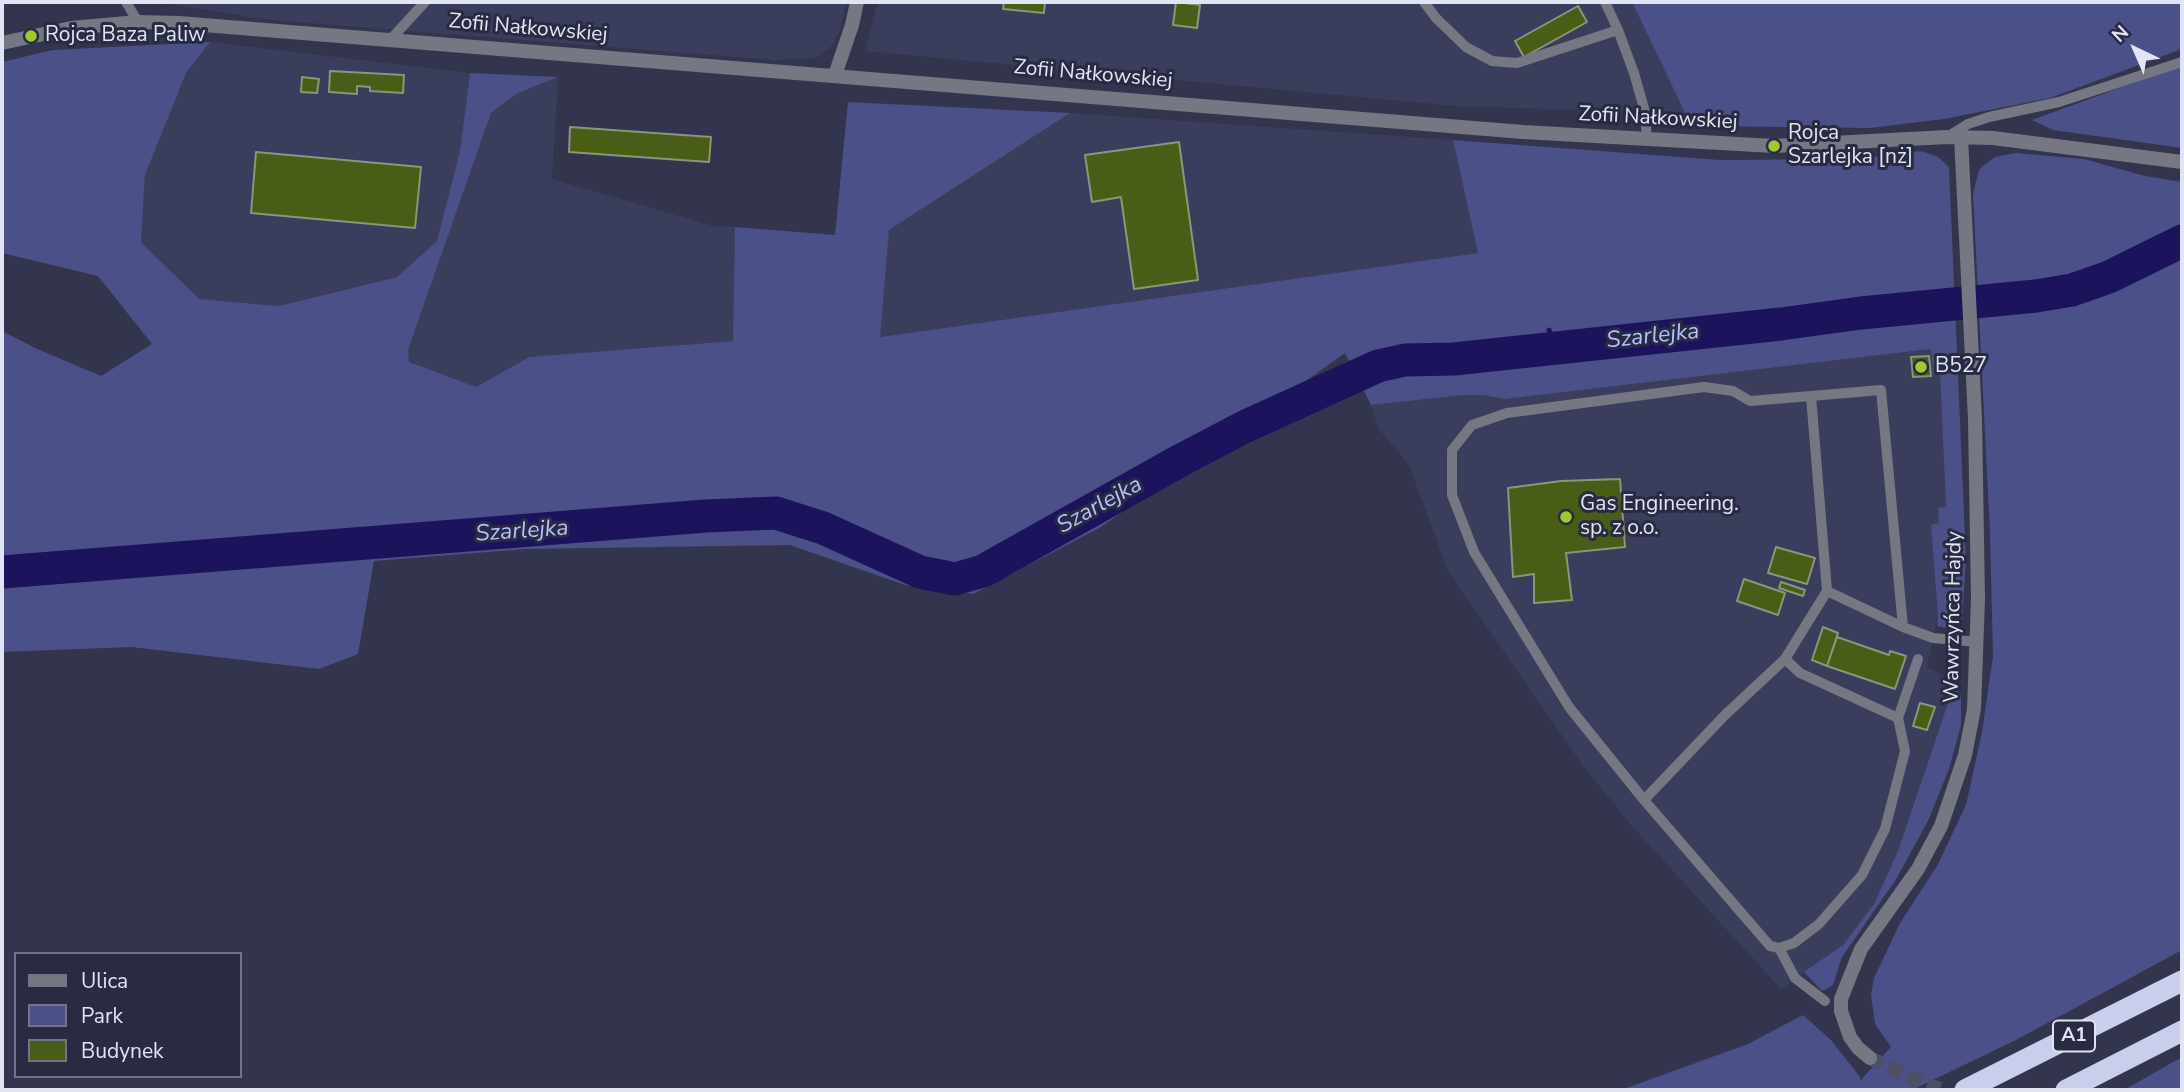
<!DOCTYPE html>
<html>
<head>
<meta charset="utf-8">
<style>
  body { margin:0 }
  #map { position:relative; width:2184px; height:1092px; overflow:hidden; background:#32354d; font-family:"Nunito Sans",sans-serif }
  canvas { display:block }
  .frame { position:absolute; inset:0; border:4px solid #e1e4f3; pointer-events:none }
  .legend { position:absolute; left:14px; top:952px; width:228px; height:126px; box-sizing:border-box; background:#282b42; border:2px solid #727589; margin:0; padding:9px 12px; list-style:none; font-size:21px; color:#e1e4f3 }
  .legend li { display:flex; align-items:center; gap:14px; height:35px }
  .legend b { width:35px; border:2px solid #727589 }
  .north { position:absolute; left:2100px; top:14px; width:70px; height:70px; -webkit-text-stroke:5px #282b42; paint-order:stroke; rotate:316deg; font-size:19px; font-weight:700; line-height:28px; text-align:center; color:#e1e4f3 }
  .north::after { content:''; display:block; margin:auto; width:24px; height:32px; background:#e1e4f3; clip-path:polygon(50% 0,100% 100%,50% 72%,0 100%) }
</style>
</head>
<body>
<div id="map">
<canvas width="2184" height="1092"></canvas>
<div class="frame"></div>
<ul class="legend">
<li><b style="height:9px;background:#757783"></b>Ulica</li>
<li><b style="height:19px;background:#4b5088"></b>Park</li>
<li><b style="height:19px;background:#495d17"></b>Budynek</li>
</ul>
<div class="north">N</div>
</div>
<script>
const g = document.querySelector('canvas').getContext('2d');
g.lineJoin = 'round';
function fill(path, color) {
  g.fillStyle = color;
  g.fill(path, 'evenodd');
}
function toPath(rows) {
  const path = new Path2D();
  for (const r of rows) {
    path.moveTo(r[0], r[1]);
    for (let i = 2; i < r.length; i += 2) path.lineTo(r[i], r[i + 1]);
  }
  return path;
}
function stroke(path, color, width, dash) {
  g.strokeStyle = color;
  g.lineWidth = width;
  g.lineCap = dash ? 'butt' : 'round';
  g.setLineDash(dash || []);
  g.stroke(path);
}
function write(font, color, halo, rows, align = 'center') {
  g.font = font + ' "Nunito Sans",sans-serif';
  g.lineWidth = 6;
  g.setLineDash([]);
  g.textBaseline = 'middle';
  g.strokeStyle = halo;
  g.fillStyle = color;
  for (const [text, x, y, turn = 0] of rows) {
    g.save();
    g.translate(x, y);
    g.rotate((+turn || 0) * Math.PI / 180);
    g.textAlign = isNaN(turn) ? turn : align;
    if (halo) g.strokeText(text, 0, 0);
    g.fillText(text, 0, 0);
    g.restore();
  }
}
fill(toPath([
  [156,2,847,2,839,33,830,48,814,58,774,60,272,20],
  [878,2,1632,2,1687,117,1645,112,1456,106,865,51],
  [210,42,470,73,460,151,437,241,397,277,279,306,199,299,141,242,145,175,186,73],
  [558,77,552,179,713,226,735,227,734,341,529,357,476,387,408,362,408,350,491,113,516,94],
  [1070,113,1453,140,1478,253,879,337,889,230],
  [1931,349,1933,374,1940,375,1946,508,1939,524,1931,525,1938,616,1927,667,1941,675,1951,694,1898,851,1874,904,1843,945,1781,989,1631,825,1581,763,1448,571,1409,465,1378,428,1371,405,1465,395,1483,395,1505,399]
]), '#3a3e5c');
fill(toPath([
  [1632,2,2182,2,2182,49,2050,98,1944,119,1870,128,1698,126,1687,117],
  [210,42,186,73,145,175,141,242,199,299,279,306,397,277,437,241,460,151,470,73,558,77,516,94,491,113,408,350,409,362,476,387,529,357,733,341,735,227,835,235,848,102,1070,113,889,230,880,337,1478,253,1453,140,1720,160,1858,159,1921,151,1938,157,1949,167,1966,560,1962,620,1946,628,1937,626,1938,616,1931,525,1939,523,1938,508,1946,507,1940,375,1933,374,1931,349,1505,399,1483,395,1465,395,1371,405,1345,353,1101,527,973,594,905,585,790,545,525,549,374,561,358,654,319,669,131,647,2,652,2,331,35,348,101,376,152,344,98,276,2,253,2,62,53,50],
  [2182,65,2182,148,2053,130,2032,120],
  [2016,153,2084,159,2145,176,2182,182,2182,950,2016,1040,1912,1090,1621,1090,1748,1044,1803,1015,1831,1040,1860,1077,1860,1081,1891,1047,1875,1024,1871,994,1874,978,1900,923,1937,866,1966,805,1982,732,1993,656,1990,533,1973,194,1979,170,1984,165,1995,157],
  [1941,675,1961,695,1961,725,1949,769,1928,821,1895,881,1842,957,1833,985,1822,991,1804,972,1843,945,1874,904,1898,851,1951,694],
  [2182,1057,2182,1090,2124,1090]
]), '#4b5088');
stroke(toPath([
  [1549,330,1556,347]
]), '#1b135b', 5);
stroke(toPath([
  [2,572,706,516,776,513,823,528,920,572,955,579,983,571,1183,459,1244,427,1378,366,1405,360,1454,359,1781,324,1861,313,2036,296,2072,290,2109,277,2182,241]
]), '#1b135b', 33);
const building = toPath([
  [1004,2,1045,2,1044,13,1003,9,1004,2],
  [1176,2,1200,5,1197,28,1173,25,1176,2],
  [1578,6,1587,22,1524,57,1515,41,1578,6],
  [330,71,404,75,403,93,370,91,370,87,357,86,357,94,329,92,330,71],
  [302,77,319,79,317,93,301,92,302,77],
  [570,127,711,137,709,162,569,152,570,127],
  [1179,142,1198,280,1134,289,1121,197,1092,202,1085,155,1179,142],
  [256,152,421,167,415,228,251,213,256,152],
  [1929,356,1931,376,1913,377,1911,357,1929,356],
  [1620,479,1625,547,1566,553,1572,600,1534,603,1534,574,1513,577,1508,488,1561,481,1620,479],
  [1776,547,1815,558,1807,584,1768,573,1776,547],
  [1744,579,1785,593,1778,615,1737,601,1744,579],
  [1781,582,1805,590,1803,596,1779,588,1781,582],
  [1823,627,1838,633,1827,666,1812,660,1823,627],
  [1837,637,1889,655,1890,651,1906,656,1895,689,1827,666,1837,637],
  [1920,703,1935,707,1927,730,1913,726,1920,703]
]);
fill(building, '#495d17');
stroke(building, '#8b9579', 2);
stroke(toPath([
  [1870,1058,1924,1084,1945,1090]
]), '#4c4f66', 14, [14, 7]);
stroke(toPath([
  [126,2,138,22],
  [1424,2,1436,18,1466,47,1492,61,1517,63,1618,30],
  [1605,2,1618,30,1634,73,1645,112,1647,140],
  [391,39,425,2],
  [1947,137,1968,124,1989,117,2059,102,2182,62],
  [1811,396,1881,390,1903,627],
  [1827,591,1785,659,1800,673,1898,718,1918,659],
  [1785,659,1725,715,1644,800,1770,946,1779,948,1794,943,1819,924,1862,875,1885,829,1905,751,1898,718],
  [1644,800,1569,707,1474,552,1452,495,1452,450,1472,425,1507,413,1704,387,1733,391,1750,401,1811,396,1827,591,1903,627,1933,638,1978,642],
  [1779,948,1795,978,1825,1001]
]), '#757783', 10);
stroke(toPath([
  [835,75,852,25,857,2],
  [1870,1058,1858,1048,1850,1037,1841,1011,1841,999,1861,949,1918,869,1941,826,1965,755,1974,709,1978,599,1975,419,1961,137]
]), '#757783', 14);
stroke(toPath([
  [2,43,71,28,138,22,179,23,1523,132,1774,146,1947,137,1993,138,2182,162]
]), '#757783', 14);
stroke(toPath([
  [1965,1090,2182,981],
  [2066,1090,2182,1031]
]), '#c9ceed', 21);
for (const [x, y, r, color] of [
  [31,36,7,"#9eca2e"],
  [1774,146,7,"#9eca2e"],
  [1921,367,7,"#9eca2e"],
  [1566,517,7,"#9eca2e"]
]) {
  const dot = new Path2D();
  dot.arc(x, y, r, 0, 2 * Math.PI);
  g.fillStyle = color;
  g.fill(dot);
  stroke(dot, '#282b42', 2.5);
}
for (const [x, y, w] of [
  [2074,1036,42]
]) {
  const box = new Path2D();
  box.roundRect(x - w / 2, y - 15.5, w, 31, 5);
  g.fillStyle = '#282b42';
  g.fill(box);
  stroke(box, '#e1e4f3', 2);
}
write('bold 19px', '#e1e4f3', null, [
  ["A1",2074,1036]
]);
write('21px', '#e1e4f3', '#282b42', [
  ["Zofii Nałkowskiej",528,29,5],
  ["Zofii Nałkowskiej",1093,75,5],
  ["Zofii Nałkowskiej",1658,119,3],
  ["Wawrzyńca Hajdy",1954,617,-89]
]);
write('21px', '#e1e4f3', '#282b42', [
  ["Rojca Baza Paliw",45,36],
  ["Rojca",1788,134],
  ["Szarlejka [nż]",1788,158],
  ["B527",1935,367],
  ["Gas Engineering.",1580,505],
  ["sp. z o.o.",1580,529]
], 'left');
write('italic 23px', '#b6bfff', '#282b42', [
  ["Szarlejka",1653,337,-6],
  ["Szarlejka",1100,506,-29],
  ["Szarlejka",522,532,-4]
]);
</script>
</body>
</html>
